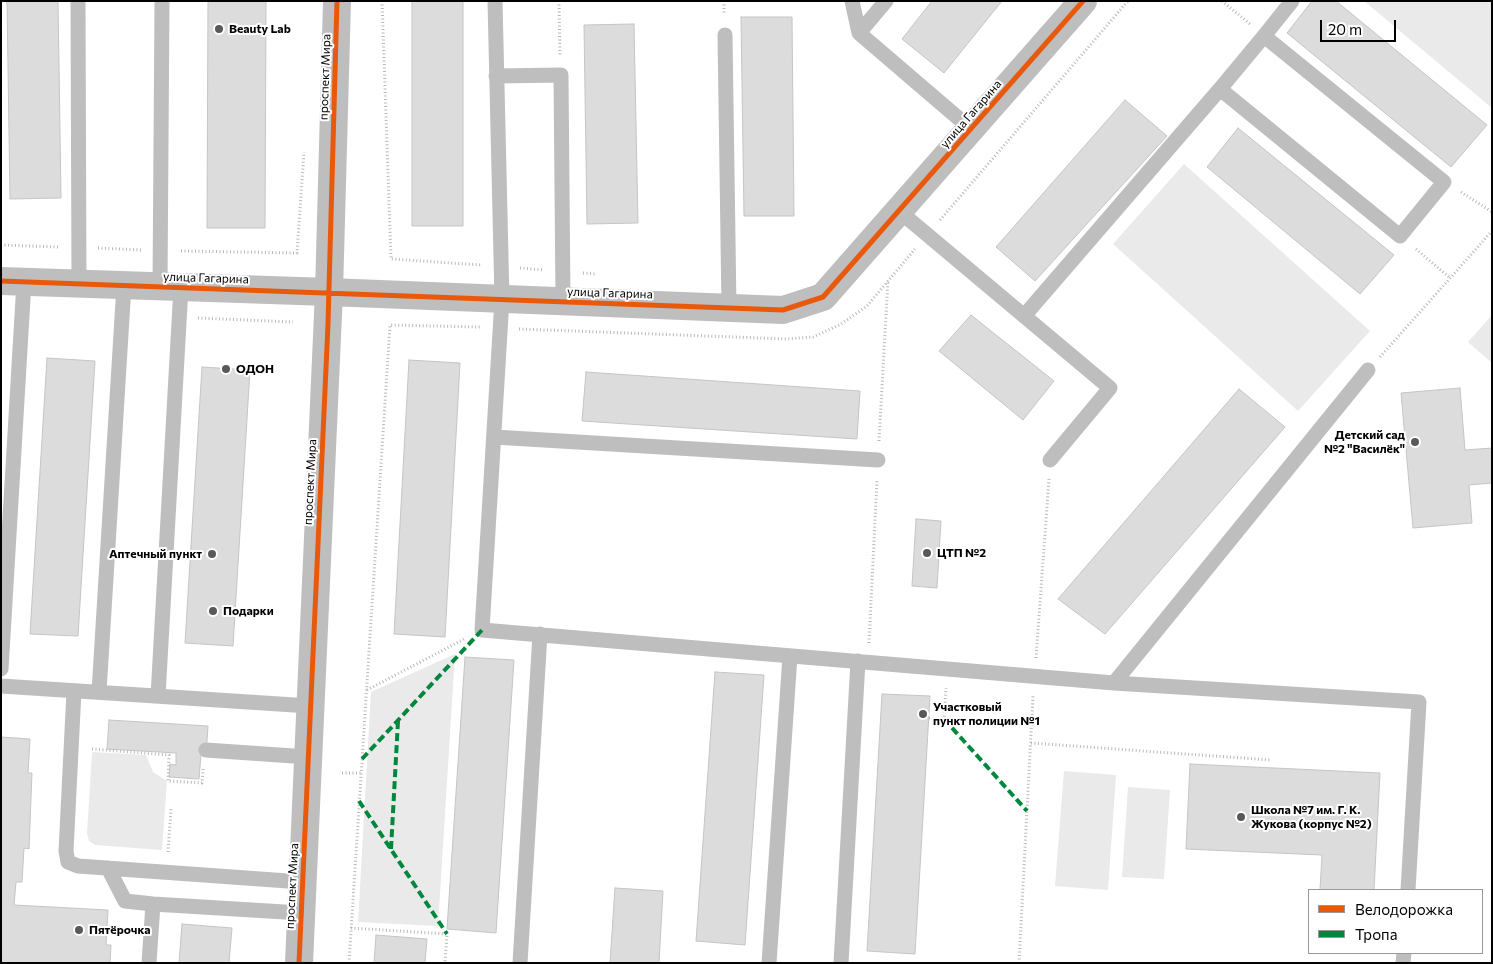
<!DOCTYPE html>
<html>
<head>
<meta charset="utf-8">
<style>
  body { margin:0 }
  #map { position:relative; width:1493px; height:964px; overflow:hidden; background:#fff; font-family:Commissioner,sans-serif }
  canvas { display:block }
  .frame { position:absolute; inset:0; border:2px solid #000; pointer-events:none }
  .legend { position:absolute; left:1308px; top:889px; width:175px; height:65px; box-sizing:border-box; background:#fff; border:1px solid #999; margin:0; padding:6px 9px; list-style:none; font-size:15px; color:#000 }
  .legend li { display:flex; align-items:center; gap:10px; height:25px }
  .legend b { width:25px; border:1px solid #999 }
  .scale { position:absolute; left:1320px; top:20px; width:76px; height:22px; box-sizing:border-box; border:2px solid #000; border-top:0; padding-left:6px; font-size:15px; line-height:18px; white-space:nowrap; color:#000; -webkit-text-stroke:4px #fff; paint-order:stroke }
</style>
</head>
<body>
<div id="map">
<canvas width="1493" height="964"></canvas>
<div class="frame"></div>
<ul class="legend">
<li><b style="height:6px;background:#e8590c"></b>Велодорожка</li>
<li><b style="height:6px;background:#00873e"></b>Тропа</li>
</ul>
<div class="scale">20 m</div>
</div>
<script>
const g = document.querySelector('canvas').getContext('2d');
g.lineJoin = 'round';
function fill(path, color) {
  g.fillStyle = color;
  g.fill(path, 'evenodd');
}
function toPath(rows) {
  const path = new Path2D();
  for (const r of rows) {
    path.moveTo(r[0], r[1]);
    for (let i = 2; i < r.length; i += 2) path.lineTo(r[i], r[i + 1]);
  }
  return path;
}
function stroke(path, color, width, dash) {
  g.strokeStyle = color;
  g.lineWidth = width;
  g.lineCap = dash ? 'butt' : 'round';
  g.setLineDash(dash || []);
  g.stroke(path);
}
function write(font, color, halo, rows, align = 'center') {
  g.font = font + ' Commissioner,sans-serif';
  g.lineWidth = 4;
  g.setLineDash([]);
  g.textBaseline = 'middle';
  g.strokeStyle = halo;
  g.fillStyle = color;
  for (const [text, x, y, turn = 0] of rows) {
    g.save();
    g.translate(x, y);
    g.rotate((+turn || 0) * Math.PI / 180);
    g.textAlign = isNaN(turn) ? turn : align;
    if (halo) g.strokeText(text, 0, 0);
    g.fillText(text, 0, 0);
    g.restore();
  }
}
fill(toPath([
  [1364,1,1492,1,1492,108],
  [1184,164,1370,331,1298,411,1113,244],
  [1492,315,1492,363,1468,342],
  [455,654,438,926,358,922,371,692],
  [92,752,146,755,153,772,167,781,162,850,95,845,89,841,87,833],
  [1064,771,1116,775,1108,890,1055,886],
  [1128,787,1170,790,1164,879,1122,877]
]), '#eaeaea');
const building = toPath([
  [7,1,58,1,61,198,10,199,7,1],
  [208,1,266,1,265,228,207,228,208,1],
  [412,1,463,1,463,226,412,226,412,1],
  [932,1,1002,1,944,73,902,39,932,1],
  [1312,1,1336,1,1487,125,1451,167,1287,33,1312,1],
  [741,17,792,17,794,216,744,216,741,17],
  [634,24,638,223,587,224,584,25,634,24],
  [1125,100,1167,136,1035,281,996,247,1125,100],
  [1238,128,1394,255,1360,294,1207,167,1238,128],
  [971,315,1054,381,1023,420,939,351,971,315],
  [47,358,95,361,78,636,30,634,47,358],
  [409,360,460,363,445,637,394,634,409,360],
  [202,367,250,370,233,646,185,643,202,367],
  [586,372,860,391,857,439,582,421,586,372],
  [1460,388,1465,450,1492,448,1492,483,1469,485,1472,523,1413,528,1401,393,1460,388],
  [1239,389,1285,427,1105,634,1058,599,1239,389],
  [916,519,941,521,937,588,912,586,916,519],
  [465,657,514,660,496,933,447,929,465,657],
  [715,672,764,675,745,945,696,941,715,672],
  [882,694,930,696,915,954,867,951,882,694],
  [109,720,208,726,206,755,201,755,199,779,169,777,170,764,176,765,176,753,107,749,109,720],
  [1,737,30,739,28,773,32,773,29,849,24,848,22,882,16,882,14,905,108,910,106,945,111,945,110,963,1,963,1,737],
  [1190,764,1380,773,1374,890,1320,890,1322,855,1186,849,1190,764],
  [615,888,663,891,659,963,610,963,615,888],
  [182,924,232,928,229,963,179,963,182,924],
  [376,935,427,939,425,963,374,963,376,935]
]);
fill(building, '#dcdcdc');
stroke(building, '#c5c5c5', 1);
stroke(toPath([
  [382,1,391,259,482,265],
  [559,1,560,57],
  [724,1,724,15],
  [1222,1,1250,24],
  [1461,192,1492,212],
  [940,220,1128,1],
  [1,245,59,247],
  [98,248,142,250],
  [1416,249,1450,278],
  [181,251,297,253,304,152],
  [520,268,544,270],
  [583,273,596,274],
  [198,318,293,322],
  [519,329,787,339,813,337,841,324,867,306,915,249],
  [1380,357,1492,231],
  [879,441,888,280],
  [869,643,877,480],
  [1036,658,1049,479],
  [367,690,466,638],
  [929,718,944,719,946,688],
  [1031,743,1271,760],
  [92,749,169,755,168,781,202,783,203,769],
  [342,773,361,773],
  [168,852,171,809],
  [351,928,447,934,445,963],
  [349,963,390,325,480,327],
  [1019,963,1033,696]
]), '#b8b8b8', 3, [1, 2.5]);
stroke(toPath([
  [78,1,79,283],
  [495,1,502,299,482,630,1114,683,1419,702,1408,890],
  [852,1,859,33],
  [886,1,859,33,971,129],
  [725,35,729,308],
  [1264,36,1444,182,1400,236,1220,89,1264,36,1292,1],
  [496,76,561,75,563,301],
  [899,211,1110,388,1050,460],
  [160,286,162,1],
  [1024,316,1220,89],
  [494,437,878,460],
  [1,669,24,282],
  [1114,683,1368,370],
  [1,686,310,706],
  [74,691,66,851,68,862,78,866,302,882],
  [99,692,124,285],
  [158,696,181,287],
  [206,750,308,757],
  [108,868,125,901,153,904],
  [149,963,153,904,301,913],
  [520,963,540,634],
  [769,963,790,656],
  [841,963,858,661],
  [1403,963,1404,953]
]), '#bebebe', 15);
stroke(toPath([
  [1,281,329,292,337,1]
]), '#bebebe', 28);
stroke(toPath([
  [299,963,329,292,783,310,823,297,1083,1]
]), '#bebebe', 28);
stroke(toPath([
  [944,719,1027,811],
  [362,759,482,630],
  [359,801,447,934],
  [391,849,398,721]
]), '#00873e', 4, [8, 4]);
stroke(toPath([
  [1,281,783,310,823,297,1083,1],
  [299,963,328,324,337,1]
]), '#e8590c', 5);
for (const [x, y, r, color] of [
  [219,29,5,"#595959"],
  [226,369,5,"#595959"],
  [1415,442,5,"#595959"],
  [927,553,5,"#595959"],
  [212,554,5,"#595959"],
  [213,611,5,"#595959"],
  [923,714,5,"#595959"],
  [1241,817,5,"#595959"],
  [79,930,5,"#595959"]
]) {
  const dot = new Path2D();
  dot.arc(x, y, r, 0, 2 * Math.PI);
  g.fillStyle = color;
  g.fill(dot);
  stroke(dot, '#fff', 2);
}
write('bold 12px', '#000', '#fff', [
  ["Beauty Lab",229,29],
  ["ОДОН",236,369],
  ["Детский сад",1405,435,"right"],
  ["№2 \"Василёк\"",1405,449,"right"],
  ["ЦТП №2",937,553],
  ["Аптечный пункт",202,554,"right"],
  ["Подарки",223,611],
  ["Участковый",933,707],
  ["пункт полиции №1",933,721],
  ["Школа №7 им. Г. К.",1251,810],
  ["Жукова (корпус №2)",1251,824],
  ["Пятёрочка",89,930]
], 'left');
write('12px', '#000', '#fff', [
  ["проспект Мира",325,77,-88],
  ["улица Гагарина",971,114,-49],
  ["улица Гагарина",206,278,2],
  ["улица Гагарина",610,293,2],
  ["проспект Мира",310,482,-87],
  ["проспект Мира",292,886,-87]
]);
</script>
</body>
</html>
